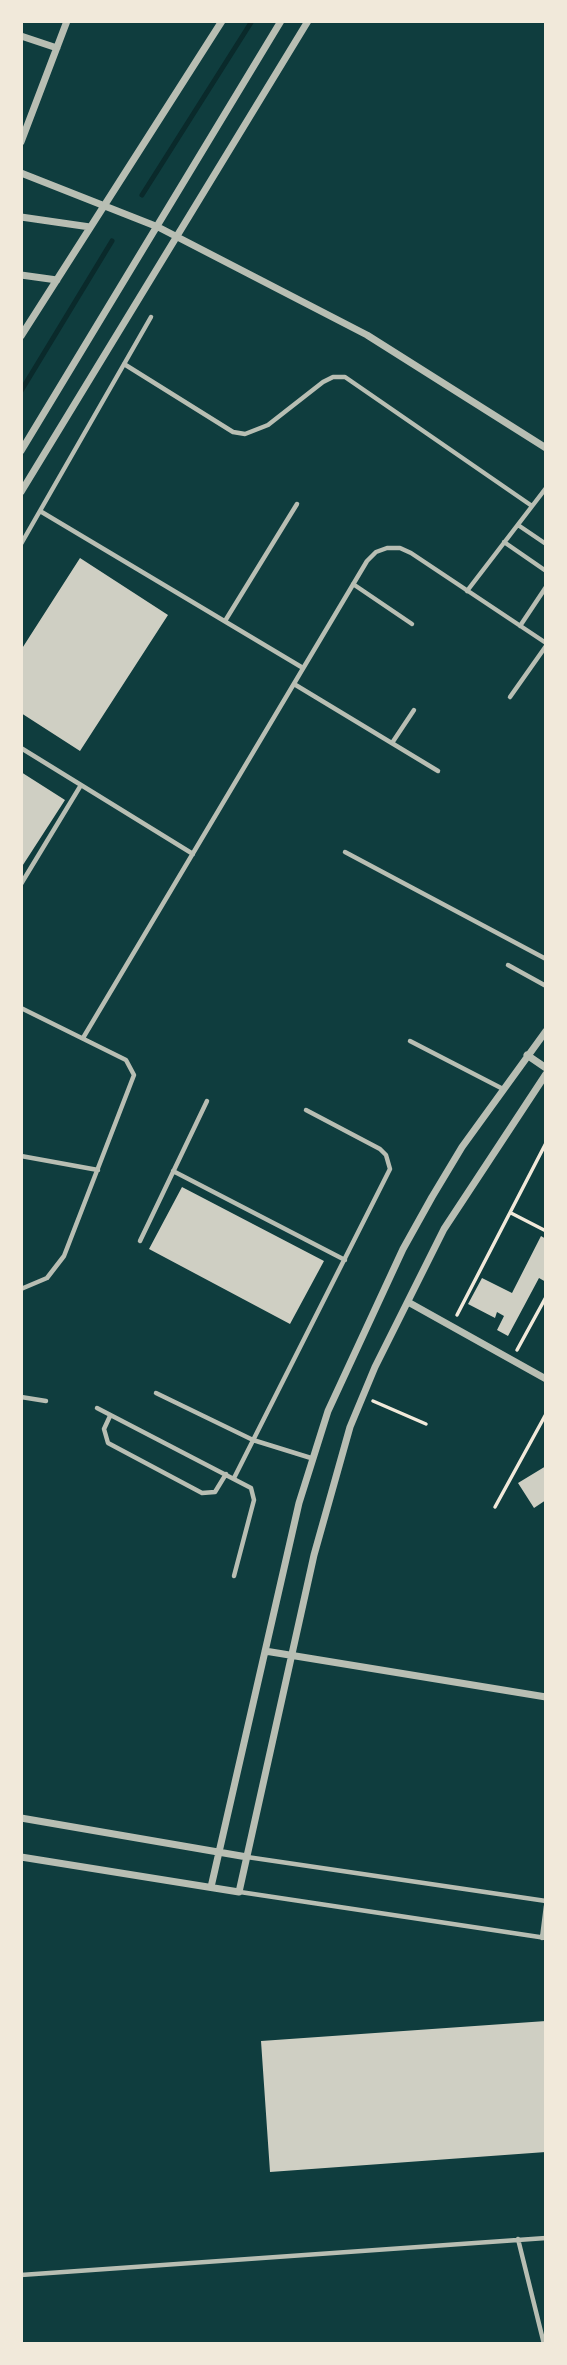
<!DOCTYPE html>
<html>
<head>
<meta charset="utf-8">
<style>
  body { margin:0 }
  #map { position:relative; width:567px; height:2365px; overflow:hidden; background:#0f3d3e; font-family:Arial,sans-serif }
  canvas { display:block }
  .frame { position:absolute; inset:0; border:23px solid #f1e9da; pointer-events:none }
</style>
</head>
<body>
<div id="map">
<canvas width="567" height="2365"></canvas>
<div class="frame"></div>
</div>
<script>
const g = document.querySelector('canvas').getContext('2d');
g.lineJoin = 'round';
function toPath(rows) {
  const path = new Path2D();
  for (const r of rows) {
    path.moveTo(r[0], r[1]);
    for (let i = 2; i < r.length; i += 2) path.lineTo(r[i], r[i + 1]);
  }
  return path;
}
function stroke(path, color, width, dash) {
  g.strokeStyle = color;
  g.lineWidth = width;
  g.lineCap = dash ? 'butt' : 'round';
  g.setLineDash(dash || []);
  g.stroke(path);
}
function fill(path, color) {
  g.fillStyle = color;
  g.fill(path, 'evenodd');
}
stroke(toPath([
  [142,195,252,21],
  [21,391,112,241]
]), '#0a2a2b', 5);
fill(toPath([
  [80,558,168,615,80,751,21,713,21,650],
  [21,772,65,800,21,868],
  [182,1187,324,1261,290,1324,149,1249],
  [541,1236,546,1239,546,1282,539,1278,508,1336,497,1330,504,1316,497,1312,495,1318,468,1304,482,1278,512,1293],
  [546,1466,546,1500,534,1508,518,1483],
  [546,2021,546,2152,270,2172,261,2041]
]), '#cfcfc3');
stroke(toPath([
  [511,1213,546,1231],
  [457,1315,546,1143],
  [517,1350,546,1297],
  [373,1401,426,1424],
  [495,1507,546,1414]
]), '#f1e9da', 3.5);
stroke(toPath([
  [124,364,233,432,245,434,268,425,323,382,333,377,345,377,532,506],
  [40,511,303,668],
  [518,525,546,544],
  [504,542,546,571],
  [21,544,151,317],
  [353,584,412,624],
  [467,591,546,488],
  [225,621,297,504],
  [520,626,546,587],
  [294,684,438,771],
  [510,697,546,646],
  [392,743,414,710],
  [21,748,193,854],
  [345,852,546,959],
  [21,884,81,785],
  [508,965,546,986],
  [21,1008,126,1060,134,1075,64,1256,47,1278,21,1289],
  [83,1038,367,561,376,552,387,548,400,548,411,553,546,643],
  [410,1041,503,1089],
  [21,1156,98,1170],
  [173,1171,345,1260],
  [140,1241,207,1101],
  [156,1393,253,1440,311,1458],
  [21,1397,46,1401],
  [97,1408,251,1488,254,1500,234,1576],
  [110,1416,104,1429,108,1443,202,1493,215,1492,226,1474],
  [234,1478,390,1169,386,1155,380,1149,306,1110],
  [247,1857,546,1901],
  [240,1892,546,1938],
  [542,1938,546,1906],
  [518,2239,544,2344],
  [21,2275,546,2238]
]), '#b8beb3', 4.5);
stroke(toPath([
  [21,36,57,48],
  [21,142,67,21],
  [21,173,158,227,367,335,546,448],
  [21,217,90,227],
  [21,275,57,280],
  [21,336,222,21],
  [21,451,281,21],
  [21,492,308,21],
  [527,1055,546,1068],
  [408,1302,546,1379],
  [265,1651,546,1697],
  [21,1818,247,1857],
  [21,1857,239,1892,314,1555,350,1427,375,1367,444,1229,546,1074],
  [211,1887,299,1503,328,1411,403,1249,432,1197,462,1147,546,1031]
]), '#b8beb3', 7);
</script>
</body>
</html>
